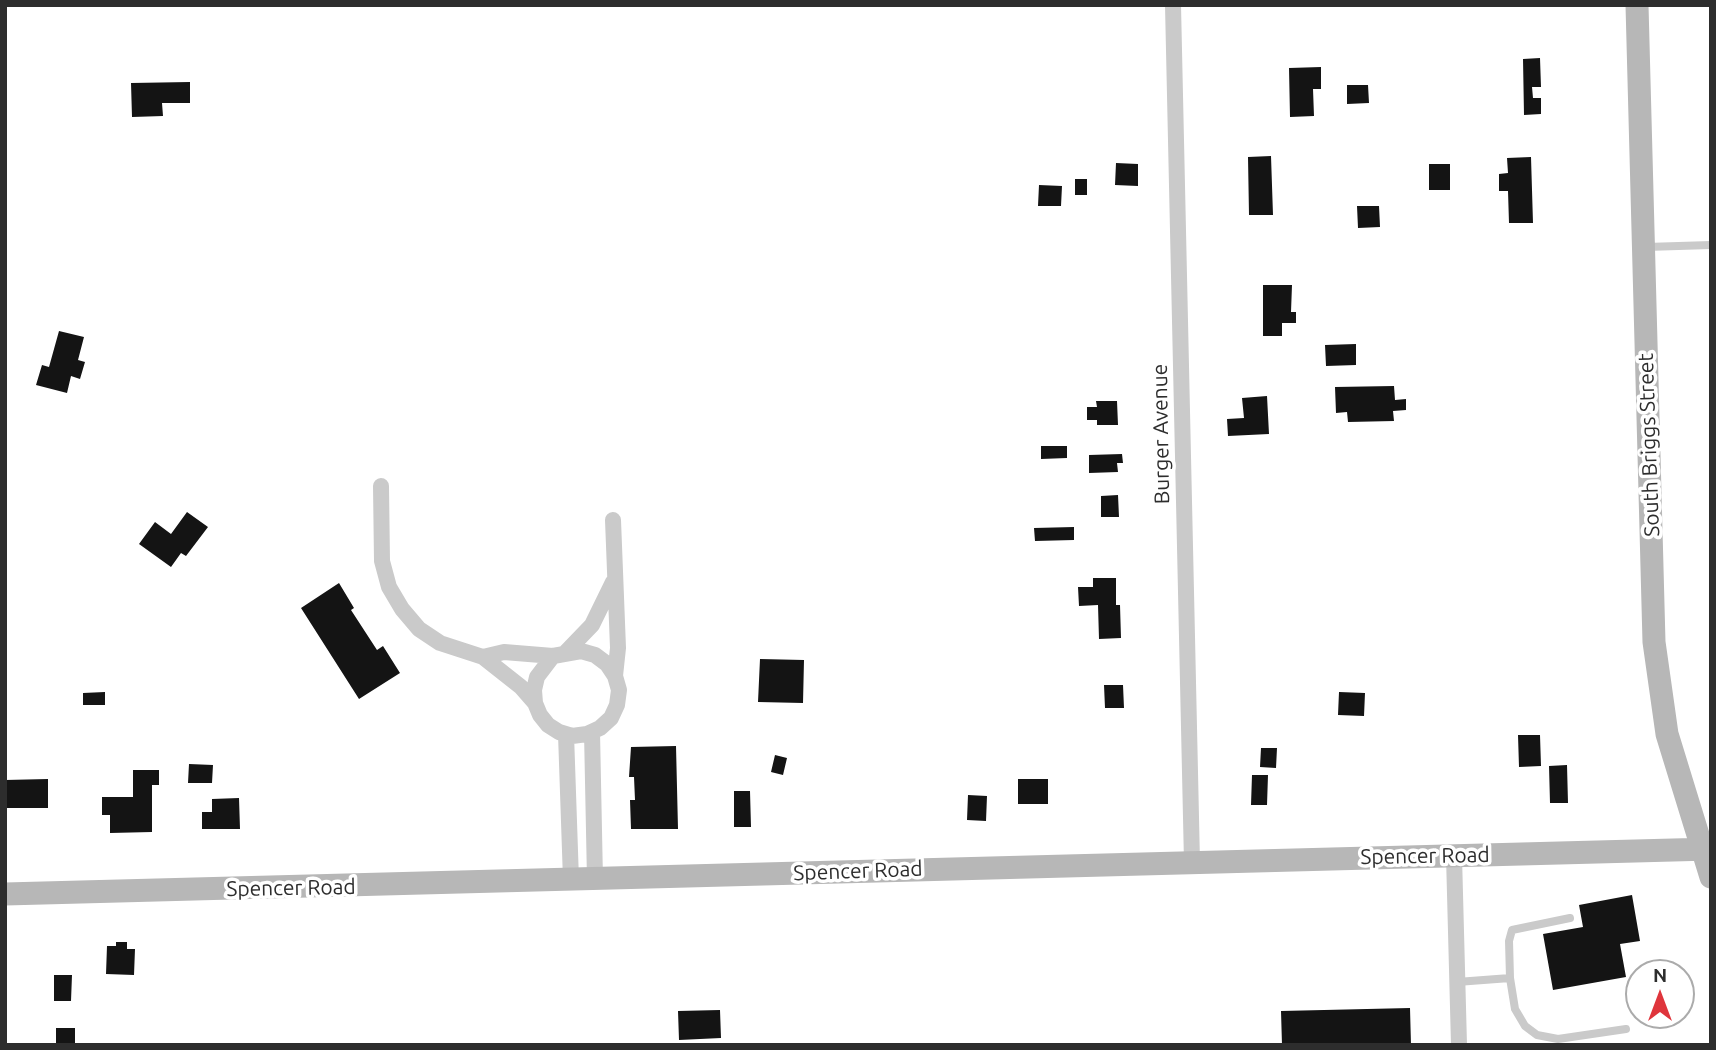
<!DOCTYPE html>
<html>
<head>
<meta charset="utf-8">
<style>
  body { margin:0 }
  #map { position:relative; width:1716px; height:1050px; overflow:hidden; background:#fff; font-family:Ubuntu,sans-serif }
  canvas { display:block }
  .frame { position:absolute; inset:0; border:7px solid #2d2d2d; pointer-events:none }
  .north { position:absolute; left:1625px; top:959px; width:70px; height:70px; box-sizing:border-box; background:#fff; border:2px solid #ababab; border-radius:50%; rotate:0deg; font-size:19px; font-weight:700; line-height:28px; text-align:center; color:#2d2d2d }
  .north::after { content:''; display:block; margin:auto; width:24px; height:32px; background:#df353c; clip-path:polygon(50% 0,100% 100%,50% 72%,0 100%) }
</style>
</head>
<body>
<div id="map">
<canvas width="1716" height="1050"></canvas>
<div class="frame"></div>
<div class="north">N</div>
</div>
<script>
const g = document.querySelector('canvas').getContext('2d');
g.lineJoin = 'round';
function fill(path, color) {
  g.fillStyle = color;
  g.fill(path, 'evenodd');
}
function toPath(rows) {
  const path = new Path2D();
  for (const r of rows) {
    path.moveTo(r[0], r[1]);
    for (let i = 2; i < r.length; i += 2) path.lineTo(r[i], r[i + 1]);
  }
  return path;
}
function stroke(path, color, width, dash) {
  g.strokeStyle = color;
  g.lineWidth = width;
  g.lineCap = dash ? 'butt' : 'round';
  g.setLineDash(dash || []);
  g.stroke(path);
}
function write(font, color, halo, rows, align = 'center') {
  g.font = font + ' Ubuntu,sans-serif';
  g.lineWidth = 7;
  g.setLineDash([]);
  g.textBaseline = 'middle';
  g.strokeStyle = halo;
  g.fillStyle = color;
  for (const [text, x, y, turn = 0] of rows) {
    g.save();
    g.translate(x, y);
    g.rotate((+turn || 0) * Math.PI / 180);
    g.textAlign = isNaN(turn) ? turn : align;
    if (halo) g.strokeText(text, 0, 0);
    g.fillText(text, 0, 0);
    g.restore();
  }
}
fill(toPath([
  [1540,58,1541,87,1532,87,1533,98,1541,98,1541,114,1524,115,1523,59],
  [1321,67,1321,89,1313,89,1314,116,1290,117,1289,68],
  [190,82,190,103,162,103,163,116,132,117,131,83],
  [1347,85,1368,85,1369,103,1347,104],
  [1271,156,1273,215,1249,215,1248,157],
  [1531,157,1533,223,1509,223,1508,191,1499,191,1499,174,1508,173,1507,158],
  [1116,163,1138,164,1138,186,1115,185],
  [1429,164,1450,164,1450,190,1429,190],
  [1075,179,1087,179,1087,195,1075,195],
  [1039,185,1062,186,1061,206,1038,206],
  [1357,206,1379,206,1380,227,1358,228],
  [1263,285,1292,285,1291,312,1296,312,1296,323,1282,323,1282,336,1263,336],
  [59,331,84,337,78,360,85,362,80,379,71,376,67,393,36,385,42,365,49,367],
  [1356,344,1356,365,1326,366,1325,345],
  [1394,386,1395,400,1406,399,1406,410,1393,411,1394,421,1348,422,1347,412,1336,413,1335,387],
  [1267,396,1269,434,1228,436,1227,419,1244,418,1242,398],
  [1096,401,1117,401,1118,425,1097,425,1097,420,1087,420,1087,407,1097,407],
  [1041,446,1067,446,1067,458,1041,459],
  [1122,454,1123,463,1117,463,1118,472,1089,473,1089,455],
  [1118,495,1119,517,1101,517,1101,496],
  [187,512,208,527,186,556,181,553,171,567,139,544,155,522,171,534],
  [1074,527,1074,540,1035,541,1034,528],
  [1093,578,1116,578,1116,605,1120,605,1121,638,1099,639,1098,605,1079,606,1078,587,1093,587],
  [339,583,354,608,351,610,377,650,383,646,400,673,359,699,301,608],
  [760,659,804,660,803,703,758,702],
  [1104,685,1123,685,1124,708,1105,708],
  [105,692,105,705,83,705,83,693],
  [1339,692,1365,693,1364,716,1338,715],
  [1518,735,1540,735,1541,766,1519,767],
  [676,746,678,829,631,829,630,800,635,800,634,777,629,777,631,747],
  [1261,748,1277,748,1276,768,1260,767],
  [775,755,787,758,783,775,771,772],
  [189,764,213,765,212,783,188,783],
  [1567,765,1568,803,1550,803,1549,766],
  [133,770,159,770,159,785,152,785,152,832,110,833,110,815,102,815,102,797,133,797],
  [1252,775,1268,775,1267,805,1251,805],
  [48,779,48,808,5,808,5,780],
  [1018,779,1048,779,1048,804,1018,804],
  [734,791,750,791,751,827,734,827],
  [968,795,987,796,986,821,967,820],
  [239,798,240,829,202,829,202,812,212,812,212,799],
  [1632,895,1640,941,1620,944,1626,977,1553,990,1543,934,1583,927,1579,905],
  [116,942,127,942,127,949,135,949,134,975,106,974,107,946,116,946],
  [54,975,72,975,71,1001,54,1001],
  [1410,1008,1411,1045,1282,1045,1281,1011],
  [720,1010,721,1038,679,1040,678,1011],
  [56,1028,75,1028,75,1045,56,1045]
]), '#141414');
stroke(toPath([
  [1646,247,1711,245],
  [1510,978,1515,1009,1525,1026,1537,1035,1558,1039,1626,1029],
  [1457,982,1510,978,1509,941,1512,930,1570,918]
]), '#cacaca', 8);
stroke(toPath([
  [1173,5,1192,862],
  [381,486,382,561,389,587,402,609,419,629,440,643,483,657,521,687,535,703],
  [613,520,618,648,615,676],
  [581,651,595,655,607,664,615,676,619,690,617,705,611,718,600,728,587,734,572,736,559,732,548,725,540,715,535,703,534,690,537,677,553,656,581,651],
  [566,652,592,625,613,582],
  [483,657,504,652,553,656],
  [592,732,595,880],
  [566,734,571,880],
  [1454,856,1459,1045]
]), '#cacaca', 16);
stroke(toPath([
  [1637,5,1654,642,1667,734,1711,877],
  [5,894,1711,849]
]), '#b7b7b7', 23);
write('21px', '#2d2d2d', '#fff', [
  ["Burger Avenue",1161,434,-91],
  ["South Briggs Street",1649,445,-92],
  ["Spencer Road",1425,856,-1],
  ["Spencer Road",858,871,-2],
  ["Spencer Road",291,888,-1]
]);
</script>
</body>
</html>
